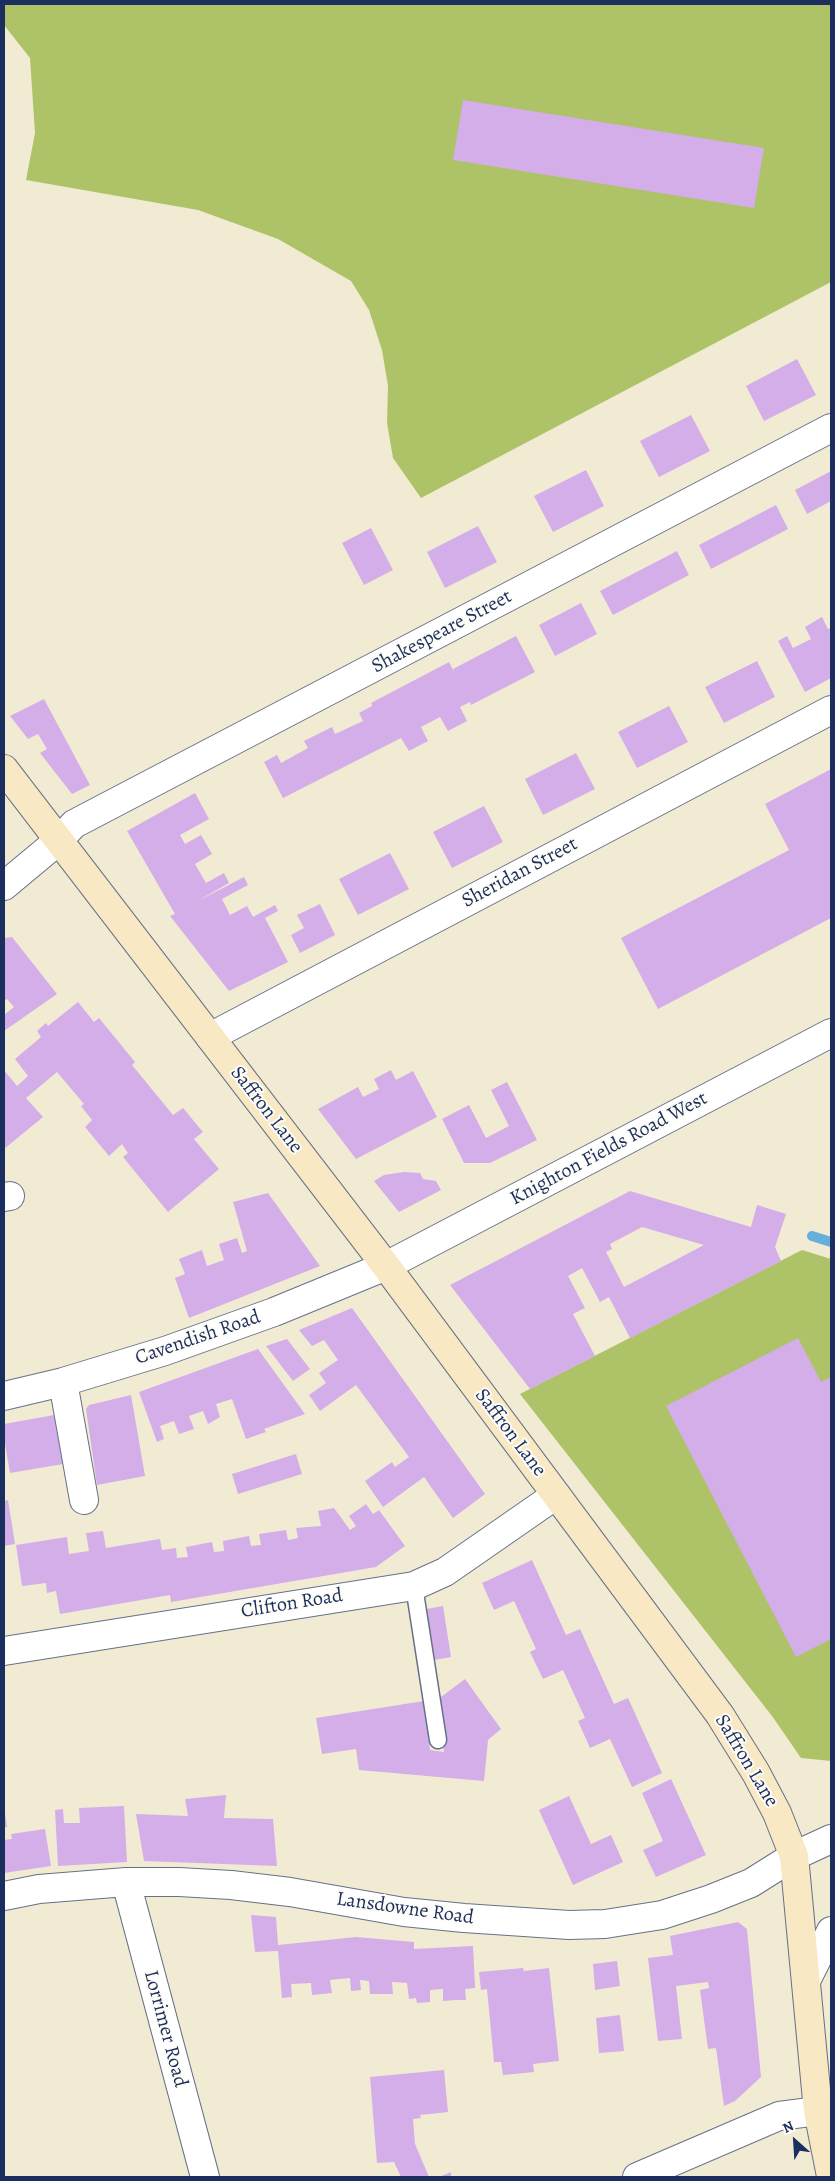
<!DOCTYPE html>
<html>
<head>
<meta charset="utf-8">
<style>
  body { margin:0 }
  #map { position:relative; width:835px; height:2181px; overflow:hidden; background:#f2ebd4; font-family:Alegreya,serif }
  canvas { display:block }
  .frame { position:absolute; inset:0; border:5px solid #1b2f5e; pointer-events:none }
  .north { position:absolute; left:770px; top:2116px; width:50px; height:50px; -webkit-text-stroke:4px #fdfcf7; paint-order:stroke; rotate:334deg; font-size:14px; font-weight:700; line-height:20px; text-align:center; color:#1b2f5e }
  .north::after { content:''; display:block; margin:auto; width:18px; height:22px; background:#1b2f5e; clip-path:polygon(50% 0,100% 100%,50% 72%,0 100%) }
</style>
</head>
<body>
<div id="map">
<canvas width="835" height="2181"></canvas>
<div class="frame"></div>
<div class="north">N</div>
</div>
<script>
const g = document.querySelector('canvas').getContext('2d');
g.lineJoin = 'round';
function fill(path, color) {
  g.fillStyle = color;
  g.fill(path, 'evenodd');
}
function toPath(rows) {
  const path = new Path2D();
  for (const r of rows) {
    path.moveTo(r[0], r[1]);
    for (let i = 2; i < r.length; i += 2) path.lineTo(r[i], r[i + 1]);
  }
  return path;
}
function stroke(path, color, width, dash) {
  g.strokeStyle = color;
  g.lineWidth = width;
  g.lineCap = dash ? 'butt' : 'round';
  g.setLineDash(dash || []);
  g.stroke(path);
}
function write(font, color, halo, rows, align = 'center') {
  g.font = font + ' Alegreya,serif';
  g.lineWidth = 4;
  g.setLineDash([]);
  g.textBaseline = 'middle';
  g.strokeStyle = halo;
  g.fillStyle = color;
  for (const [text, x, y, turn = 0] of rows) {
    g.save();
    g.translate(x, y);
    g.rotate((+turn || 0) * Math.PI / 180);
    g.textAlign = isNaN(turn) ? turn : align;
    if (halo) g.strokeText(text, 0, 0);
    g.fillText(text, 0, 0);
    g.restore();
  }
}
fill(toPath([
  [4,4,831,4,831,282,421,498,393,458,387,423,388,386,382,350,369,310,351,281,278,239,198,210,26,180,35,133,30,58,4,25],
  [802,1250,831,1259,831,1761,801,1758,772,1716,520,1394]
]), '#aec367');
stroke(toPath([
  [812,1236,831,1242]
]), '#66afdd', 10);
fill(toPath([
  [463,100,764,148,754,208,453,160],
  [797,359,816,395,764,421,746,386],
  [691,415,710,451,659,477,640,441],
  [586,470,604,506,553,532,534,496],
  [831,471,831,501,807,514,795,490],
  [776,505,788,529,711,569,699,545],
  [478,526,497,562,445,588,427,552],
  [371,528,393,570,364,585,342,543],
  [677,551,689,575,613,615,600,591],
  [581,603,597,634,555,656,539,625],
  [822,617,828,629,831,628,831,678,805,692,778,641,787,636,793,648,811,639,805,627],
  [516,636,535,672,471,705,470,702,460,707,467,721,448,731,440,717,421,727,428,741,409,751,401,738,283,798,264,762,277,755,281,763,308,748,304,741,332,727,335,734,363,721,359,713,372,706,371,703,449,662,455,674,453,669],
  [757,661,775,697,724,723,705,687],
  [44,699,90,785,72,794,40,753,47,749,38,734,28,739,10,716],
  [669,706,688,742,637,768,618,732],
  [576,753,595,789,543,815,525,779],
  [831,769,831,918,658,1009,621,938,789,850,765,804],
  [195,793,209,819,180,835,185,844,201,835,212,854,195,864,206,883,224,873,229,883,196,902,244,877,248,885,222,899,230,915,247,906,253,917,275,905,278,911,265,918,288,962,229,991,170,916,175,914,127,831],
  [484,806,503,842,452,868,433,832],
  [390,853,409,889,358,915,339,879],
  [320,904,335,935,300,953,291,935,304,928,297,915],
  [12,937,57,994,4,1031,4,1015,14,1007,7,999,4,1001,4,938],
  [78,1002,94,1022,99,1018,135,1062,132,1065,173,1115,183,1108,203,1132,194,1139,219,1169,168,1212,123,1157,128,1153,122,1144,109,1156,85,1127,92,1120,81,1106,84,1104,57,1072,26,1098,43,1117,4,1149,4,1070,17,1086,28,1076,15,1059,41,1037,37,1031,46,1023,48,1026],
  [391,1070,396,1080,413,1071,437,1117,356,1159,318,1109,358,1087,363,1097,379,1089,374,1079],
  [507,1082,537,1140,490,1163,464,1163,442,1119,469,1105,486,1138,509,1126,491,1090],
  [404,1172,420,1173,423,1179,436,1181,441,1190,399,1212,374,1181,384,1175],
  [630,1191,751,1227,757,1205,786,1214,775,1247,781,1261,630,1338,609,1297,600,1302,582,1268,568,1276,585,1308,573,1314,595,1356,530,1389,450,1285],
  [642,1227,704,1245,624,1287,606,1252,612,1249,610,1244],
  [268,1193,320,1266,189,1318,175,1278,185,1274,179,1259,202,1250,207,1266,224,1260,219,1244,237,1238,242,1253,247,1251,233,1202],
  [352,1308,485,1494,453,1518,424,1477,383,1507,365,1481,392,1462,395,1467,409,1457,356,1385,320,1411,309,1395,326,1383,319,1373,338,1360,324,1340,312,1346,299,1330],
  [798,1338,821,1382,831,1377,831,1639,796,1657,666,1406],
  [287,1339,310,1369,293,1381,266,1346],
  [258,1349,305,1414,264,1429,266,1432,246,1439,232,1399,216,1404,220,1417,208,1424,203,1411,189,1416,194,1429,179,1434,174,1421,160,1426,164,1439,157,1442,139,1392],
  [131,1395,145,1476,97,1485,86,1409,89,1405],
  [54,1415,63,1464,10,1473,4,1438,4,1424],
  [296,1454,302,1474,238,1494,232,1474],
  [8,1500,15,1544,4,1546,4,1501],
  [366,1504,373,1514,379,1510,405,1546,376,1567,171,1602,170,1595,60,1614,56,1591,47,1593,46,1583,22,1586,16,1545,67,1537,69,1554,89,1551,86,1533,103,1531,106,1548,160,1539,162,1550,176,1548,177,1558,188,1557,186,1547,212,1542,214,1552,224,1551,223,1541,249,1536,251,1546,261,1545,259,1534,273,1532,286,1530,288,1540,298,1538,296,1528,321,1526,318,1511,334,1508,350,1530,356,1526,349,1516],
  [532,1560,566,1635,580,1629,614,1704,628,1698,662,1773,632,1787,610,1739,590,1748,578,1721,585,1718,563,1670,543,1679,530,1652,536,1649,514,1601,494,1610,482,1583],
  [443,1606,451,1657,418,1663,410,1612],
  [465,1679,501,1729,488,1740,484,1781,359,1770,356,1749,322,1754,316,1718,424,1701,430,1750,444,1752,437,1700],
  [671,1779,706,1855,656,1877,643,1850,663,1841,642,1793],
  [226,1795,224,1818,273,1819,277,1866,144,1861,136,1814,188,1816,185,1799],
  [569,1796,591,1844,611,1835,623,1862,573,1885,539,1810],
  [124,1806,127,1862,58,1866,55,1810,63,1809,64,1823,80,1823,79,1808],
  [5,1813,7,1827,4,1827,4,1814],
  [45,1829,51,1866,4,1873,4,1840,12,1839,11,1834],
  [251,1915,276,1917,278,1945,356,1937,414,1942,414,1949,473,1946,475,1988,465,1989,466,2000,455,2000,443,2001,443,1989,430,1990,430,2002,417,2003,416,1998,409,1999,407,1983,392,1982,393,1994,370,1994,369,1981,360,1980,361,1990,351,1991,350,1978,330,1980,332,1993,312,1995,311,1983,291,1984,292,1997,282,1998,278,1951,255,1952],
  [738,1922,747,1929,761,2077,735,2101,724,2106,716,2048,708,2049,700,1990,709,1988,708,1982,676,1986,682,2039,658,2041,648,1958,673,1955,670,1936],
  [617,1961,620,1986,595,1990,593,1964],
  [523,1968,524,1971,549,1968,559,2061,533,2064,534,2072,503,2075,501,2062,494,2062,487,1989,481,1990,479,1972],
  [620,2015,624,2051,599,2053,596,2018],
  [444,2070,448,2112,420,2115,421,2118,413,2119,415,2144,429,2177,401,2177,394,2162,377,2163,370,2077],
  [451,2172,451,2177,439,2177]
]), '#d3aee8');
const service = toPath([
  [414,1586,438,1740]
]);
const minor = toPath([
  [4,886,58,841,74,824,831,428],
  [210,1037,831,710],
  [4,1197,10,1196],
  [63,1382,84,1500],
  [4,1396,63,1382,165,1351,274,1312,386,1266,831,1033],
  [4,1651,414,1586,445,1572,556,1495],
  [126,1882,205,2177],
  [4,1896,39,1889,126,1882,179,1882,231,1885,290,1892,404,1912,464,1918,569,1925,605,1924,662,1915,711,1899,751,1883,794,1856],
  [637,2177,779,2116,818,2111]
]);
const tertiary = toPath([
  [794,1856,831,1839],
  [806,1981,831,1931]
]);
const secondary = toPath([
  [4,769,386,1266,720,1715,756,1773,777,1813,794,1856,818,2111,831,2176]
]);
stroke(service, '#667187', 19);
stroke(minor, '#667187', 30);
stroke(tertiary, '#667187', 30);
stroke(secondary, '#667187', 30);
stroke(service, '#fff', 16);
stroke(minor, '#fff', 28);
stroke(tertiary, '#fff', 28);
stroke(secondary, '#f8e8c3', 28);
write('20px', '#1b2f5e', '#fdfcf7', [
  ["Shakespeare Street",442,632,-28],
  ["Sheridan Street",520,873,-28],
  ["Saffron Lane",266,1110,52],
  ["Knighton Fields Road West",609,1149,-28],
  ["Cavendish Road",198,1338,-19],
  ["Saffron Lane",510,1433,53],
  ["Clifton Road",292,1604,-9],
  ["Saffron Lane",746,1761,59],
  ["Lansdowne Road",405,1909,8],
  ["Lorrimer Road",165,2029,75]
]);
</script>
</body>
</html>
